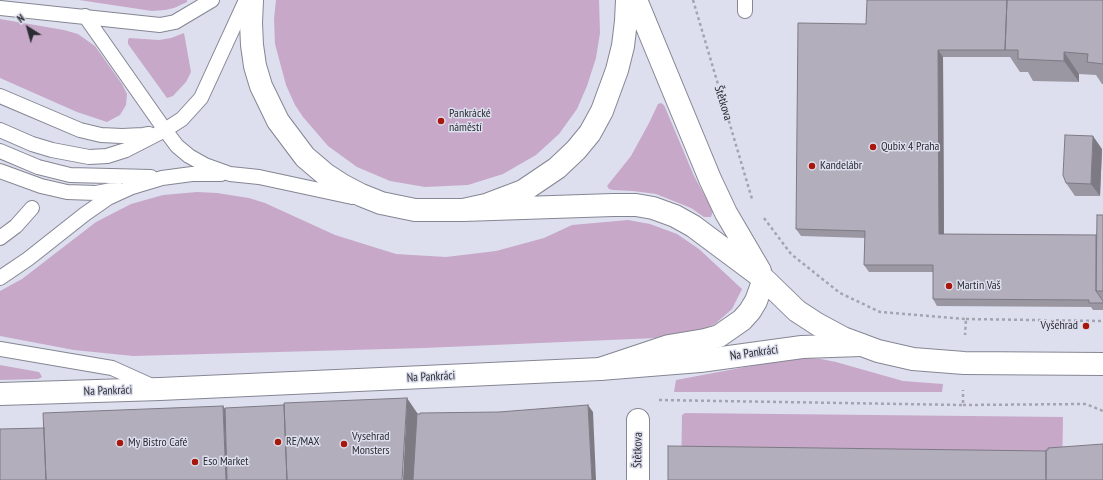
<!DOCTYPE html>
<html>
<head>
<meta charset="utf-8">
<style>
  body { margin:0 }
  #map { position:relative; width:1103px; height:480px; overflow:hidden; background:#dddfee; font-family:"PT Sans Narrow",sans-serif }
  canvas { display:block }
  .north { position:absolute; left:8px; top:8px; width:40px; height:40px; -webkit-text-stroke:3px #dddfee; paint-order:stroke; rotate:323deg; font-size:11px; font-weight:700; line-height:16px; text-align:center; color:#2b2c32 }
  .north::after { content:''; display:block; margin:auto; width:14px; height:18px; background:#2b2c32; clip-path:polygon(50% 0,100% 100%,50% 72%,0 100%) }
</style>
</head>
<body>
<div id="map">
<canvas width="1103" height="480"></canvas>
<div class="north">N</div>
</div>
<script>
const g = document.querySelector('canvas').getContext('2d');
g.lineJoin = 'round';
function fill(path, color) {
  g.fillStyle = color;
  g.fill(path, 'evenodd');
}
function toPath(rows) {
  const path = new Path2D();
  for (const r of rows) {
    path.moveTo(r[0], r[1]);
    for (let i = 2; i < r.length; i += 2) path.lineTo(r[i], r[i + 1]);
  }
  return path;
}
function stroke(path, color, width, dash) {
  g.strokeStyle = color;
  g.lineWidth = width;
  g.lineCap = dash ? 'butt' : 'round';
  g.setLineDash(dash || []);
  g.stroke(path);
}
function write(font, color, halo, rows, align = 'center') {
  g.font = font + ' "PT Sans Narrow",sans-serif';
  g.lineWidth = 3;
  g.setLineDash([]);
  g.textBaseline = 'middle';
  g.strokeStyle = halo;
  g.fillStyle = color;
  for (const [text, x, y, turn = 0] of rows) {
    g.save();
    g.translate(x, y);
    g.rotate((+turn || 0) * Math.PI / 180);
    g.textAlign = isNaN(turn) ? turn : align;
    if (halo) g.strokeText(text, 0, 0);
    g.fillText(text, 0, 0);
    g.restore();
  }
}
fill(toPath([
  [79,0,187,0,187,2,174,8,165,10,152,11],
  [276,0,599,0,600,33,596,58,587,86,577,109,559,134,536,155,503,174,468,185,425,187,390,181,357,167,328,146,303,117,295,105,286,85,275,44,274,19],
  [0,19,64,30,78,34,95,46,122,84,127,94,126,105,120,115,107,122,77,112,0,78],
  [184,33,191,72,186,82,173,96,167,98,128,44,128,40,129,38,159,40,171,38],
  [661,103,664,105,694,176,713,211,711,217,704,217,691,208,656,194,633,191,613,190,609,189,607,186,631,156,649,123,658,104],
  [197,192,217,193,249,198,265,203,335,235,396,254,446,257,496,251,544,238,572,225,628,220,650,224,677,234,699,249,742,289,732,309,715,324,698,331,656,338,424,348,133,356,74,350,0,336,0,291,22,279,96,222,131,204,163,195],
  [805,358,821,359,836,362,903,381,943,384,942,392,674,392,676,380,783,360],
  [0,365,39,372,41,375,42,377,38,379,0,380],
  [685,413,1063,417,1062,473,681,480,682,415]
]), '#c7a8c9');
const service = toPath([
  [745,0,745,11],
  [0,8,160,25,175,22,212,0],
  [85,16,165,130,177,146,189,156,205,165,230,174,259,177,352,197],
  [0,96,80,130,101,135,122,136,143,135,149,134],
  [0,130,32,144,52,150,89,157,107,156,126,150,165,130,182,119,201,98,246,0],
  [0,151,38,167,70,175,151,177],
  [0,171,41,186,67,192,96,193,117,189],
  [0,238,16,226,32,208],
  [0,278,28,259,85,214,108,198,132,187,162,178,192,174,221,174],
  [0,349,112,368,152,386]
]);
const minor = toPath([
  [0,394,160,389,600,369,700,361,802,347,861,345],
  [638,480,638,420]
]);
const tertiary = toPath([
  [252,0,251,23,252,45,255,66,261,86,278,121,305,157,325,174,342,185,361,195,381,203,415,210,463,210,486,205,523,191,557,168,576,150,590,133,602,111,617,70,623,46,626,21,627,0],
  [636,0,710,179,726,213,760,271],
  [463,210,613,205,636,205,653,208,675,216,693,226,764,279,797,311,817,324,843,338,878,351,913,359,964,363,1103,364],
  [600,369,669,346,705,340,719,336,742,320,750,311,756,301,764,279]
]);
stroke(service, '#858694', 16);
stroke(minor, '#858694', 24);
stroke(tertiary, '#858694', 24);
stroke(toPath([
  [693,0,752,199],
  [764,218,791,254,840,293,880,312,966,319,965,335],
  [966,319,1103,321],
  [659,400,963,405,963,390],
  [963,405,1086,404,1103,411]
]), '#a3a4b0', 2.5, [3, 3]);
stroke(service, '#fff', 14);
stroke(minor, '#fff', 22);
stroke(tertiary, '#fff', 22);
fill(toPath([
  [1103,0,1103,84,1102,84,1096,75,1079,74,1079,82,1033,81,1028,72,1020,72,1010,57,943,57,944,234,1096,235,1103,215,1103,310,1093,310,1091,307,937,306,933,299,933,272,869,272,864,265,865,238,801,236,796,229,866,24],
  [1102,149,1100,196,1075,196,1066,183]
]), '#9a96a2');
fill(toPath([
  [938,50,943,57,944,241,939,234],
  [1064,52,1079,74,1079,82,1064,61],
  [1093,136,1102,149,1100,196,1091,184],
  [407,398,422,420,419,480,403,480],
  [588,405,593,412,596,480,592,480],
  [223,406,238,427,240,480,226,480]
]), '#7d7a84');
const building = toPath([
  [867,0,1007,0,1005,50,938,50,939,234,1096,235,1096,291,1103,301,1103,303,1089,303,1089,300,933,299,933,265,864,265,865,231,796,229,798,23,866,24,867,0],
  [1007,0,1103,0,1103,64,1087,62,1088,54,1064,52,1064,61,1018,59,1018,50,1005,50,1007,0],
  [1065,135,1093,136,1091,184,1066,183,1063,175,1065,135],
  [1097,215,1103,215,1103,291,1096,291,1097,215],
  [407,398,402,480,287,480,284,403,407,398],
  [284,405,287,480,227,480,225,408,284,405],
  [588,405,592,480,413,480,417,414,420,414,420,413,499,412,588,405],
  [223,406,226,480,46,480,43,413,223,406],
  [44,428,46,480,0,480,0,429,44,428],
  [1103,444,1103,480,1046,480,1046,450,1048,450,1048,448,1103,444],
  [668,446,1046,451,1046,480,668,480,668,446]
]);
fill(building, '#b3aebc');
stroke(building, '#7d7a84', 1);
for (const [x, y, r, color] of [
  [441,121,4,"#a8170b"],
  [873,147,4,"#a8170b"],
  [812,166,4,"#a8170b"],
  [949,286,4,"#a8170b"],
  [1086,326,4,"#a8170b"],
  [278,442,4,"#a8170b"],
  [120,443,4,"#a8170b"],
  [344,444,4,"#a8170b"],
  [195,462,4,"#a8170b"]
]) {
  const dot = new Path2D();
  dot.arc(x, y, r, 0, 2 * Math.PI);
  g.fillStyle = color;
  g.fill(dot);
  stroke(dot, '#dddfee', 1.5);
}
write('12px', '#2b2c32', '#dddfee', [
  ["Štětkova",723,103,73],
  ["Na Pankráci",754,353,-8],
  ["Na Pankráci",431,377,-3],
  ["Na Pankráci",108,391,-2],
  ["Štětkova",638,450,-89]
]);
write('12px', '#2b2c32', '#dddfee', [
  ["Pankrácké",449,114],
  ["náměstí",449,128],
  ["Qubix 4 Praha",881,147],
  ["Kandelábr",820,166],
  ["Martin Vaš",957,286],
  ["Vyšehrad",1078,326,"right"],
  ["Vysehrad",352,437],
  ["Monsters",352,451],
  ["RE/MAX",286,442],
  ["My Bistro Café",128,443],
  ["Eso Market",203,462]
], 'left');
</script>
</body>
</html>
